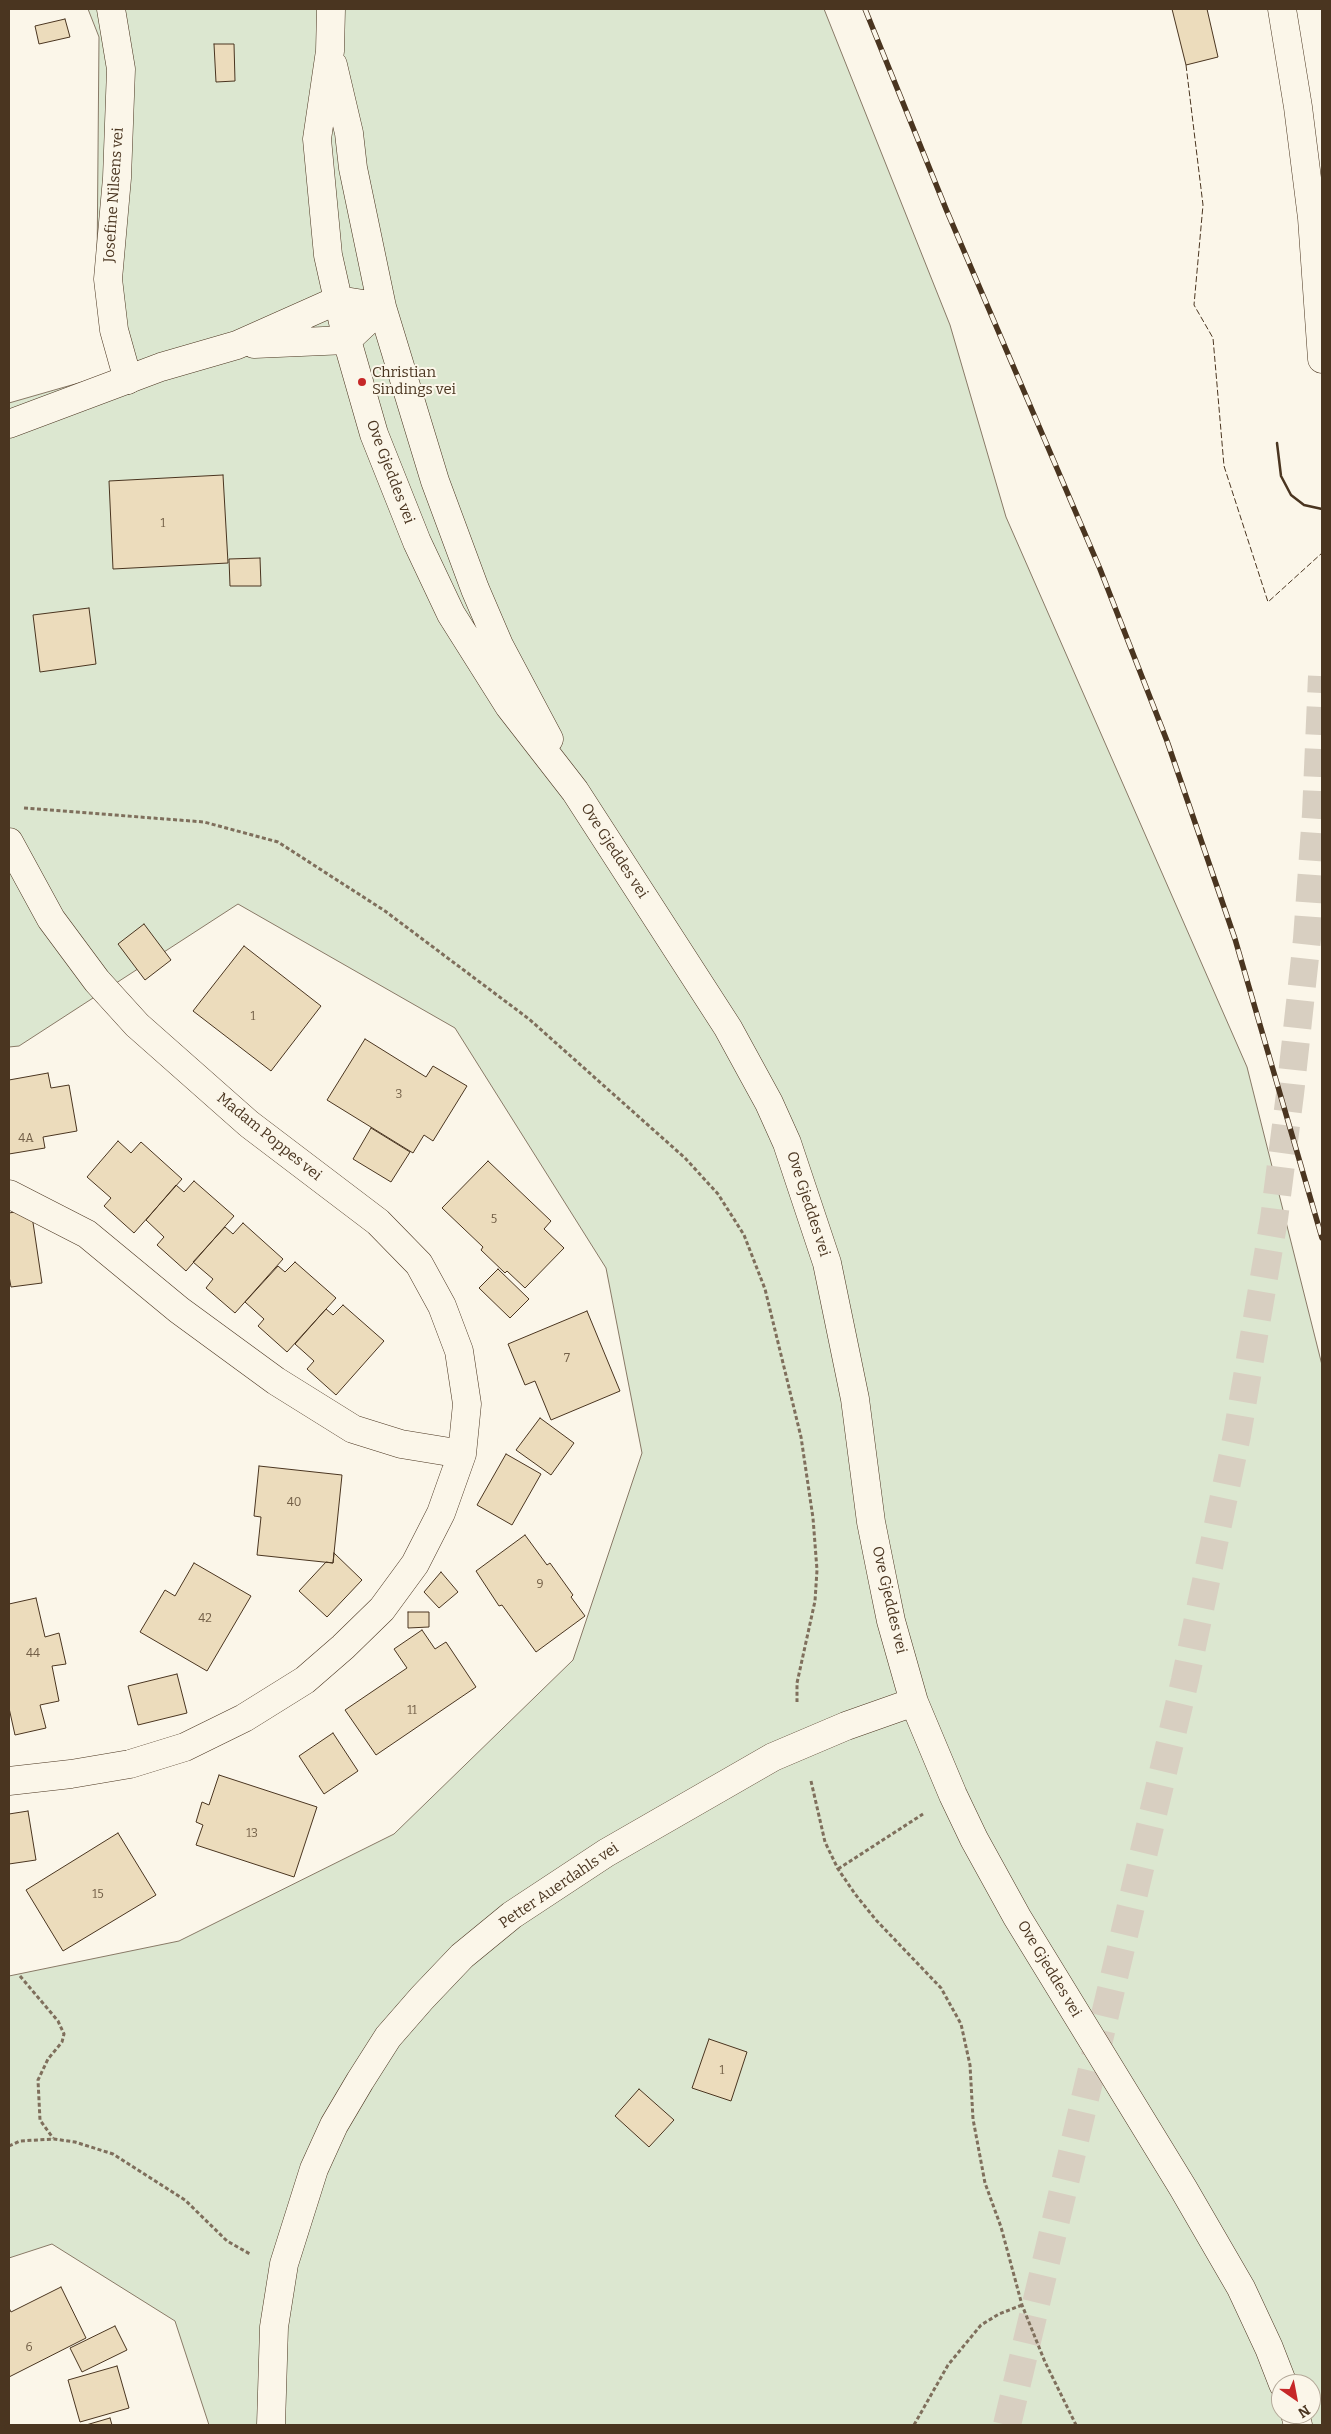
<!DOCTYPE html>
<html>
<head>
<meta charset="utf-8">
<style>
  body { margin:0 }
  #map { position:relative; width:1331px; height:2434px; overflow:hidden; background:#fbf6e9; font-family:Bitter,serif }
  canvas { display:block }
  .frame { position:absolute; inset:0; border:10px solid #4a3520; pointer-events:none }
  .north { position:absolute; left:1271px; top:2374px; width:50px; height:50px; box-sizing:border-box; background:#fbf6e9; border:1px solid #b4a999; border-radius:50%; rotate:147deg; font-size:14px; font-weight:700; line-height:20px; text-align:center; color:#4a3520 }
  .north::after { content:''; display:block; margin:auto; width:18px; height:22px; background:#c62828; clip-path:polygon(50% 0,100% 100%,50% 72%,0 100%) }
</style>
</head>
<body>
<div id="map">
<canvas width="1331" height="2434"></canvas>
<div class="frame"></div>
<div class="north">N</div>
</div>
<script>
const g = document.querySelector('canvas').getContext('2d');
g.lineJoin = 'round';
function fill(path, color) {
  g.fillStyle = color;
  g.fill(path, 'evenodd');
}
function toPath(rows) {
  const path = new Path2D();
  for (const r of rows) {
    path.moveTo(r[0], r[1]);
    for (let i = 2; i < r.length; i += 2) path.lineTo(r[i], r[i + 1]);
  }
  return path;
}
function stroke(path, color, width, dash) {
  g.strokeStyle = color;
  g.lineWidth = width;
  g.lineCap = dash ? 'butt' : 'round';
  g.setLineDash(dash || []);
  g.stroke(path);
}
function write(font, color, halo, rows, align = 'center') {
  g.font = font + ' Bitter,serif';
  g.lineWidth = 4;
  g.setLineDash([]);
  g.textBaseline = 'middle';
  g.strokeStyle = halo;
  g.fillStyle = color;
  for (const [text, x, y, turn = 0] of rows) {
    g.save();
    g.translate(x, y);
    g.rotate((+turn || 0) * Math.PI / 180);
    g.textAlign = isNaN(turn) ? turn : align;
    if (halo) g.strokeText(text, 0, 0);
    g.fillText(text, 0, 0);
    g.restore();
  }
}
const green = toPath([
  [88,9,824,9,950,325,1006,517,1247,1067,1322,1365,1322,2425,209,2425,175,2321,52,2244,9,2258,9,1976,179,1941,394,1834,573,1660,642,1453,606,1268,455,1028,238,904,19,1046,9,1047,9,403,124,370,97,269,99,37,88,9],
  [1281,2384,1311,2384,1311,2414,1281,2414,1281,2384]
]);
fill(green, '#dce7d0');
stroke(green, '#887966', 1);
const building = toPath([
  [1172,9,1207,9,1218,57,1186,65,1172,9],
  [65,19,70,37,39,44,35,26,65,19],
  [214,44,234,44,235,81,216,82,214,44],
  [223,475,228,563,113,569,109,481,223,475],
  [260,558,261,586,230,586,229,559,260,558],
  [89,608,96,664,40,672,33,615,89,608],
  [144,924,171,960,145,980,118,944,144,924],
  [244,946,321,1006,271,1071,193,1011,244,946],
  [365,1039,426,1077,433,1066,467,1086,433,1141,424,1135,413,1153,327,1100,365,1039],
  [48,1073,51,1088,69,1085,77,1131,43,1137,45,1148,9,1154,9,1080,48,1073],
  [371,1128,410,1152,391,1182,353,1159,371,1128],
  [118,1141,131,1153,141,1142,182,1179,134,1233,104,1206,111,1198,87,1177,118,1141],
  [488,1161,551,1221,544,1229,564,1248,525,1288,507,1271,505,1273,481,1250,483,1247,442,1208,488,1161],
  [194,1181,234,1216,186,1271,157,1245,164,1237,146,1220,176,1185,184,1192,194,1181],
  [31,1209,42,1283,11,1287,9,1276,9,1213,31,1209],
  [243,1223,283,1259,235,1313,206,1288,213,1279,193,1262,225,1227,233,1234,243,1223],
  [295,1262,336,1298,287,1352,258,1326,264,1319,245,1302,278,1266,285,1272,295,1262],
  [498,1269,529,1299,510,1318,479,1288,498,1269],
  [343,1305,384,1341,336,1395,307,1369,314,1361,295,1344,326,1309,333,1315,343,1305],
  [587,1311,620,1391,551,1420,535,1381,525,1385,508,1344,587,1311],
  [540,1418,574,1443,551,1475,516,1450,540,1418],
  [506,1454,541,1474,512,1525,477,1505,506,1454],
  [259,1466,342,1475,333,1563,257,1555,261,1517,254,1516,259,1466],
  [525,1535,547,1565,550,1563,573,1595,571,1597,585,1616,536,1652,502,1605,499,1606,476,1571,525,1535],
  [334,1553,362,1580,327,1617,299,1591,326,1562,333,1563,334,1553],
  [194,1563,251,1596,207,1671,140,1632,165,1590,175,1596,194,1563],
  [441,1572,458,1592,439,1608,424,1592,441,1572],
  [36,1598,45,1637,59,1633,66,1664,52,1666,59,1701,40,1705,46,1728,15,1735,9,1708,9,1604,36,1598],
  [408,1612,429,1612,429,1627,408,1628,408,1612],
  [422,1630,435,1649,446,1642,476,1687,376,1755,345,1710,407,1668,394,1649,422,1630],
  [177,1674,187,1713,138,1725,128,1686,177,1674],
  [333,1733,358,1771,324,1794,299,1756,333,1733],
  [219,1775,317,1807,294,1877,196,1845,203,1825,196,1822,202,1802,209,1805,219,1775],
  [28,1811,36,1860,9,1864,9,1814,28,1811],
  [118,1833,156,1895,63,1951,26,1890,118,1833],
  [709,2039,747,2052,731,2101,692,2088,709,2039],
  [639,2089,674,2120,649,2147,615,2116,639,2089],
  [61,2287,86,2338,9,2377,9,2308,11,2312,61,2287],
  [115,2326,127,2350,82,2372,70,2348,115,2326],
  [117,2366,129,2408,80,2422,68,2380,117,2366],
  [110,2418,112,2425,86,2425,110,2418]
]);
fill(building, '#ecdcbc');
stroke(building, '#4a3520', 1);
stroke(toPath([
  [1007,2425,1185,1680,1237,1435,1274,1219,1290,1094,1307,939,1316,814,1322,676]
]), '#d8cfc1', 28, [28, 14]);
const street = toPath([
  [111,9,121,69,117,178,108,279,114,330,128,380],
  [9,842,51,919,97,981,137,1025,249,1124,378,1222,419,1264,442,1306,459,1351,467,1404,462,1454,441,1513,415,1564,382,1609,343,1647,305,1680,244,1718,185,1747,130,1764,71,1774,9,1781],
  [9,1194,87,1234,179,1310,276,1381,353,1429,401,1444,462,1454]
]);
const secondary = toPath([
  [331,9,330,51,317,139,328,255,347,340,374,434,417,542,451,614,509,706,575,791,728,1028,769,1103,787,1143,827,1263,855,1399,871,1522,882,1577,891,1621,914,1702,953,1795,974,1839,1017,1917,1183,2188,1241,2288,1269,2348,1283,2384],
  [333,65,349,133,353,168,382,307,435,481,475,589,499,645,549,739],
  [254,344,347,340,382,307],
  [9,424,161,367,237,345,338,300,382,307],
  [1295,2414,1298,2425],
  [271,2425,274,2327,284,2264,314,2169,334,2125,360,2081,388,2037,422,1998,462,1956,512,1915,606,1853,773,1757,846,1726,914,1702]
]);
const highway = toPath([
  [1282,9,1298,107,1312,218,1322,359]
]);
stroke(street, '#4a3520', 29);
stroke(secondary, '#4a3520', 29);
stroke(highway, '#4a3520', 29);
stroke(toPath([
  [24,808,204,822,278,842,385,911,529,1019,685,1158,718,1194,744,1235,765,1289,801,1437,813,1518,817,1570,815,1601,797,1683,797,1702],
  [811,1781,825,1842,838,1869,855,1894,876,1920,941,1988,961,2024,970,2065,973,2119,985,2183,1001,2227,1022,2305,1045,2362,1076,2425],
  [838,1869,923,1814],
  [20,1976,58,2021,64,2034,62,2042,48,2059,38,2080,40,2120,53,2138],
  [9,2146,20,2141,54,2139,75,2142,113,2154,185,2200,227,2241,250,2254],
  [914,2425,948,2365,981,2325,999,2314,1022,2305]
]), '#7f6f5c', 3, [4, 2.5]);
stroke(street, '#fbf6e9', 28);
stroke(secondary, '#fbf6e9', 28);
stroke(highway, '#fbf6e9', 28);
const rail = toPath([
  [865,9,946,209,1100,569,1167,741,1235,939,1322,1238]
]);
stroke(rail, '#4a3520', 5.5);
stroke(rail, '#fbf6e9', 4, [11]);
stroke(toPath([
  [1186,65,1203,205,1194,305,1213,338,1224,466,1268,602,1322,553]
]), '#4a3520', 1, [6, 2.5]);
stroke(toPath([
  [1277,443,1281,476,1291,495,1304,505,1322,509]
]), '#4a3520', 2.5);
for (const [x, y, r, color] of [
  [362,382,5,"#c62828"]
]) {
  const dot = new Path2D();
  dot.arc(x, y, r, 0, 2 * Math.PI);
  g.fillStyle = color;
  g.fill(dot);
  stroke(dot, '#fbf6e9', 2);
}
write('12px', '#725f47', null, [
  ["1",163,524],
  ["1",253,1017],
  ["3",399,1095],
  ["4A",26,1139],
  ["5",494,1220],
  ["7",567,1359],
  ["40",294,1503],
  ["9",540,1585],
  ["42",205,1619],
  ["44",33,1654],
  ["11",412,1711],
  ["13",252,1834],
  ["15",98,1895],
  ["1",722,2071],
  ["6",29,2348]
]);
write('15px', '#4a3520', '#fbf6e9', [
  ["Josefine Nilsens vei",114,195,-86],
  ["Ove Gjeddes vei",390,472,69],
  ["Ove Gjeddes vei",614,851,57],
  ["Madam Poppes vei",269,1137,39],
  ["Ove Gjeddes vei",808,1204,72],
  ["Ove Gjeddes vei",889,1600,77],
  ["Petter Auerdahls vei",559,1886,-34],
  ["Ove Gjeddes vei",1049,1969,59]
]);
write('15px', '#4a3520', '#fbf6e9', [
  ["Christian",372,373],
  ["Sindings vei",372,390]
], 'left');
</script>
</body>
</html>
